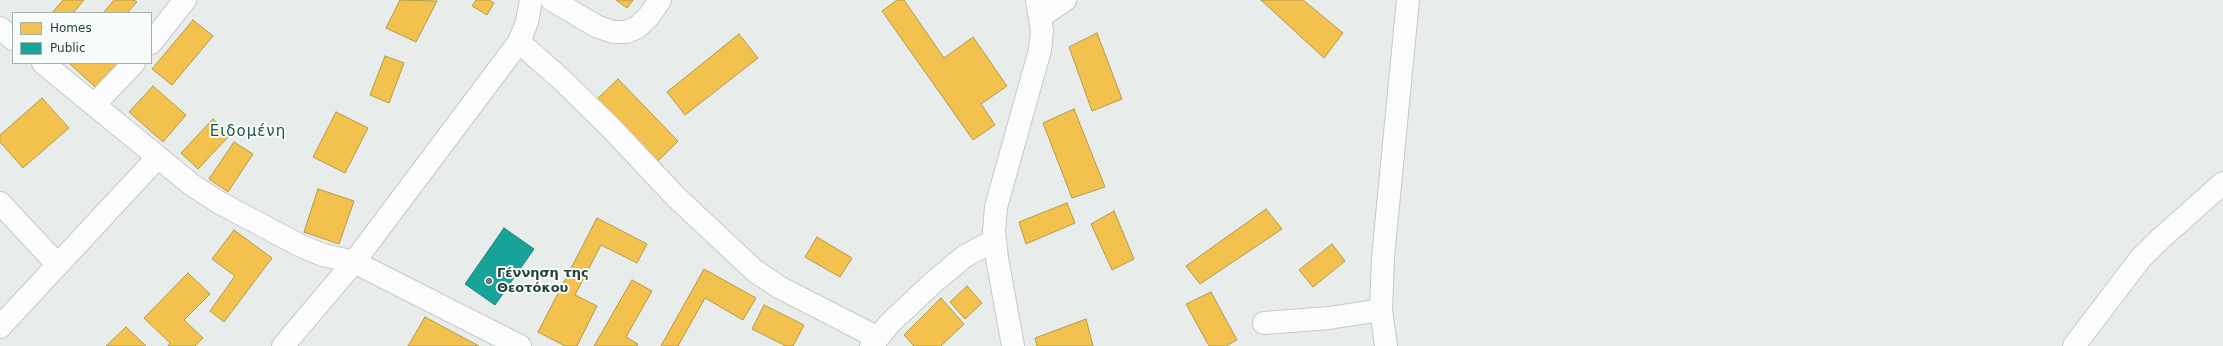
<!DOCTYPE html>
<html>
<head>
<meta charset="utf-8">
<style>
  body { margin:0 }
  #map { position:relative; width:2223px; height:346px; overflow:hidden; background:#e8edeb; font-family:"DejaVu Sans",sans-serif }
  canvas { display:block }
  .legend { position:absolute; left:12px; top:12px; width:140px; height:52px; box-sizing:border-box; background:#f7fbf9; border:1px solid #a3b1ad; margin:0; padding:5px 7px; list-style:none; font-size:12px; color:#24423a }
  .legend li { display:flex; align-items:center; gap:8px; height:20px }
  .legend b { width:20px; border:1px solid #a3b1ad }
</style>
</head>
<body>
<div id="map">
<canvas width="2223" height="346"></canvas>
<ul class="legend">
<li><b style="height:11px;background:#f2c14e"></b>Homes</li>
<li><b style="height:11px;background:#17a398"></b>Public</li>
</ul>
</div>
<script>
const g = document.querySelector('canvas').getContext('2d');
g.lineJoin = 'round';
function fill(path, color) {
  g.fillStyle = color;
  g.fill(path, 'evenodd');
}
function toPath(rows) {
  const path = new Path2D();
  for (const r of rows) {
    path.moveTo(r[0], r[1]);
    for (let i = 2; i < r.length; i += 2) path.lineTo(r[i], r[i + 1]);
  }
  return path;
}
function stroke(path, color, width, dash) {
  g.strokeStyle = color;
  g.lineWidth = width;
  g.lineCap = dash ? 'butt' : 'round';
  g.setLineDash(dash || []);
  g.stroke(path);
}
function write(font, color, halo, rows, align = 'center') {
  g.font = font + ' "DejaVu Sans",sans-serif';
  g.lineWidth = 4;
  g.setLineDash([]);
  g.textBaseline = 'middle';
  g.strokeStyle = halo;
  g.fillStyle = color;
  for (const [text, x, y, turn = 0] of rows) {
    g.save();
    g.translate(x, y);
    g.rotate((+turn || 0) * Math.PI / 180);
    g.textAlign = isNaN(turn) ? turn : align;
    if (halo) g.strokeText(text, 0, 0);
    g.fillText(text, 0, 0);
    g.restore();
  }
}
const homes = toPath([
  [63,0,84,0,73,13,52,13,63,0],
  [114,0,134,0,137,2,127,13,103,13,114,0],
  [400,0,437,1,416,42,386,28,400,0],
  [476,0,489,0,494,3,487,15,472,6,476,0],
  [616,0,633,0,627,8,616,0],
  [897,0,904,0,944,58,973,37,1007,86,981,104,995,125,973,140,882,11,897,0],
  [1261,0,1303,0,1343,33,1324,58,1261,0],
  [193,20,213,36,172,85,152,69,193,20],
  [1097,33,1122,99,1092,111,1069,47,1097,33],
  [739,34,758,58,685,115,667,92,739,34],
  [385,56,404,63,389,103,370,95,385,56],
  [69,63,118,63,95,87,69,63],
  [618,79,678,141,656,163,596,100,618,79],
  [153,86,186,115,163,142,129,112,153,86],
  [42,98,69,128,23,168,0,142,0,135,42,98],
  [1074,109,1105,187,1072,198,1043,123,1074,109],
  [336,112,368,128,345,173,313,157,336,112],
  [213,119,230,135,198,169,181,153,213,119],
  [234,142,253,154,228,192,209,179,234,142],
  [318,189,354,201,339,244,304,232,318,189],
  [1067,203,1075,223,1026,244,1019,222,1067,203],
  [1266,209,1282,229,1200,284,1186,266,1266,209],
  [1114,211,1134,259,1112,270,1091,224,1114,211],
  [597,218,647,244,637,263,601,245,575,295,597,306,577,346,565,346,538,332,597,218],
  [234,230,272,258,224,322,210,311,235,276,212,259,234,230],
  [817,237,852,258,840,277,805,257,817,237],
  [1332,244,1345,261,1313,287,1299,270,1332,244],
  [704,269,756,298,743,320,705,298,678,346,661,346,704,269],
  [188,273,210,294,184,320,203,338,195,346,168,346,170,343,144,318,188,273],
  [632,280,652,291,626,337,638,344,637,346,594,346,632,280],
  [967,286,982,303,965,319,950,302,967,286],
  [1211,292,1237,340,1226,346,1209,346,1186,304,1211,292],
  [941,298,964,324,941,346,914,346,904,335,941,298],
  [764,305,804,325,793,346,786,346,752,329,764,305],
  [425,317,479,346,408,346,425,317],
  [1086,319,1093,346,1037,346,1035,338,1086,319],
  [126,327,146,346,106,346,126,327]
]);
fill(homes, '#f2c14e');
stroke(homes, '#b49b48', 1);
const public = toPath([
  [504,228,534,249,495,305,465,284,504,228]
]);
fill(public, '#17a398');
stroke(public, '#1b867c', 1);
const minor = toPath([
  [552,0,596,26,613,32,626,32,638,27,649,16,660,0],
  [1040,17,1065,0],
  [0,28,13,39],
  [519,42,562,80,610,127,676,197,755,271,779,287,878,338],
  [151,43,185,0],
  [43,63,192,185,220,203,301,246,323,255,354,262,520,346],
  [94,105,134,63],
  [0,203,57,264],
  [1264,323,1329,318,1381,310],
  [0,327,158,157],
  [283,346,354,262,519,42,527,22,531,0],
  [871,346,890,323,935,281,965,256,995,240],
  [1013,346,997,258,994,231,996,207,1040,50,1042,31,1037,0],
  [1386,346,1381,310,1383,257,1408,0],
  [2074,346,2140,259,2159,240,2223,183]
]);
stroke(minor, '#c5cac8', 24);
stroke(minor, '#fcfcfc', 22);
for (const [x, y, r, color] of [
  [489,281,4,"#697e78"]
]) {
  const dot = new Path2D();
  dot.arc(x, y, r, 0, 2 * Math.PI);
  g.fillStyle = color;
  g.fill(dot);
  stroke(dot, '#f7fbf9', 1.5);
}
write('bold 13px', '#24423a', '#f7fbf9', [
  ["Γέννηση της",497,274],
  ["Θεοτόκου",497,289]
], 'left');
g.letterSpacing = '1px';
write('15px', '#1f5548', '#f7fbf9', [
  ["Ειδομένη",248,132]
]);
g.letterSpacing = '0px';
</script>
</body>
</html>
